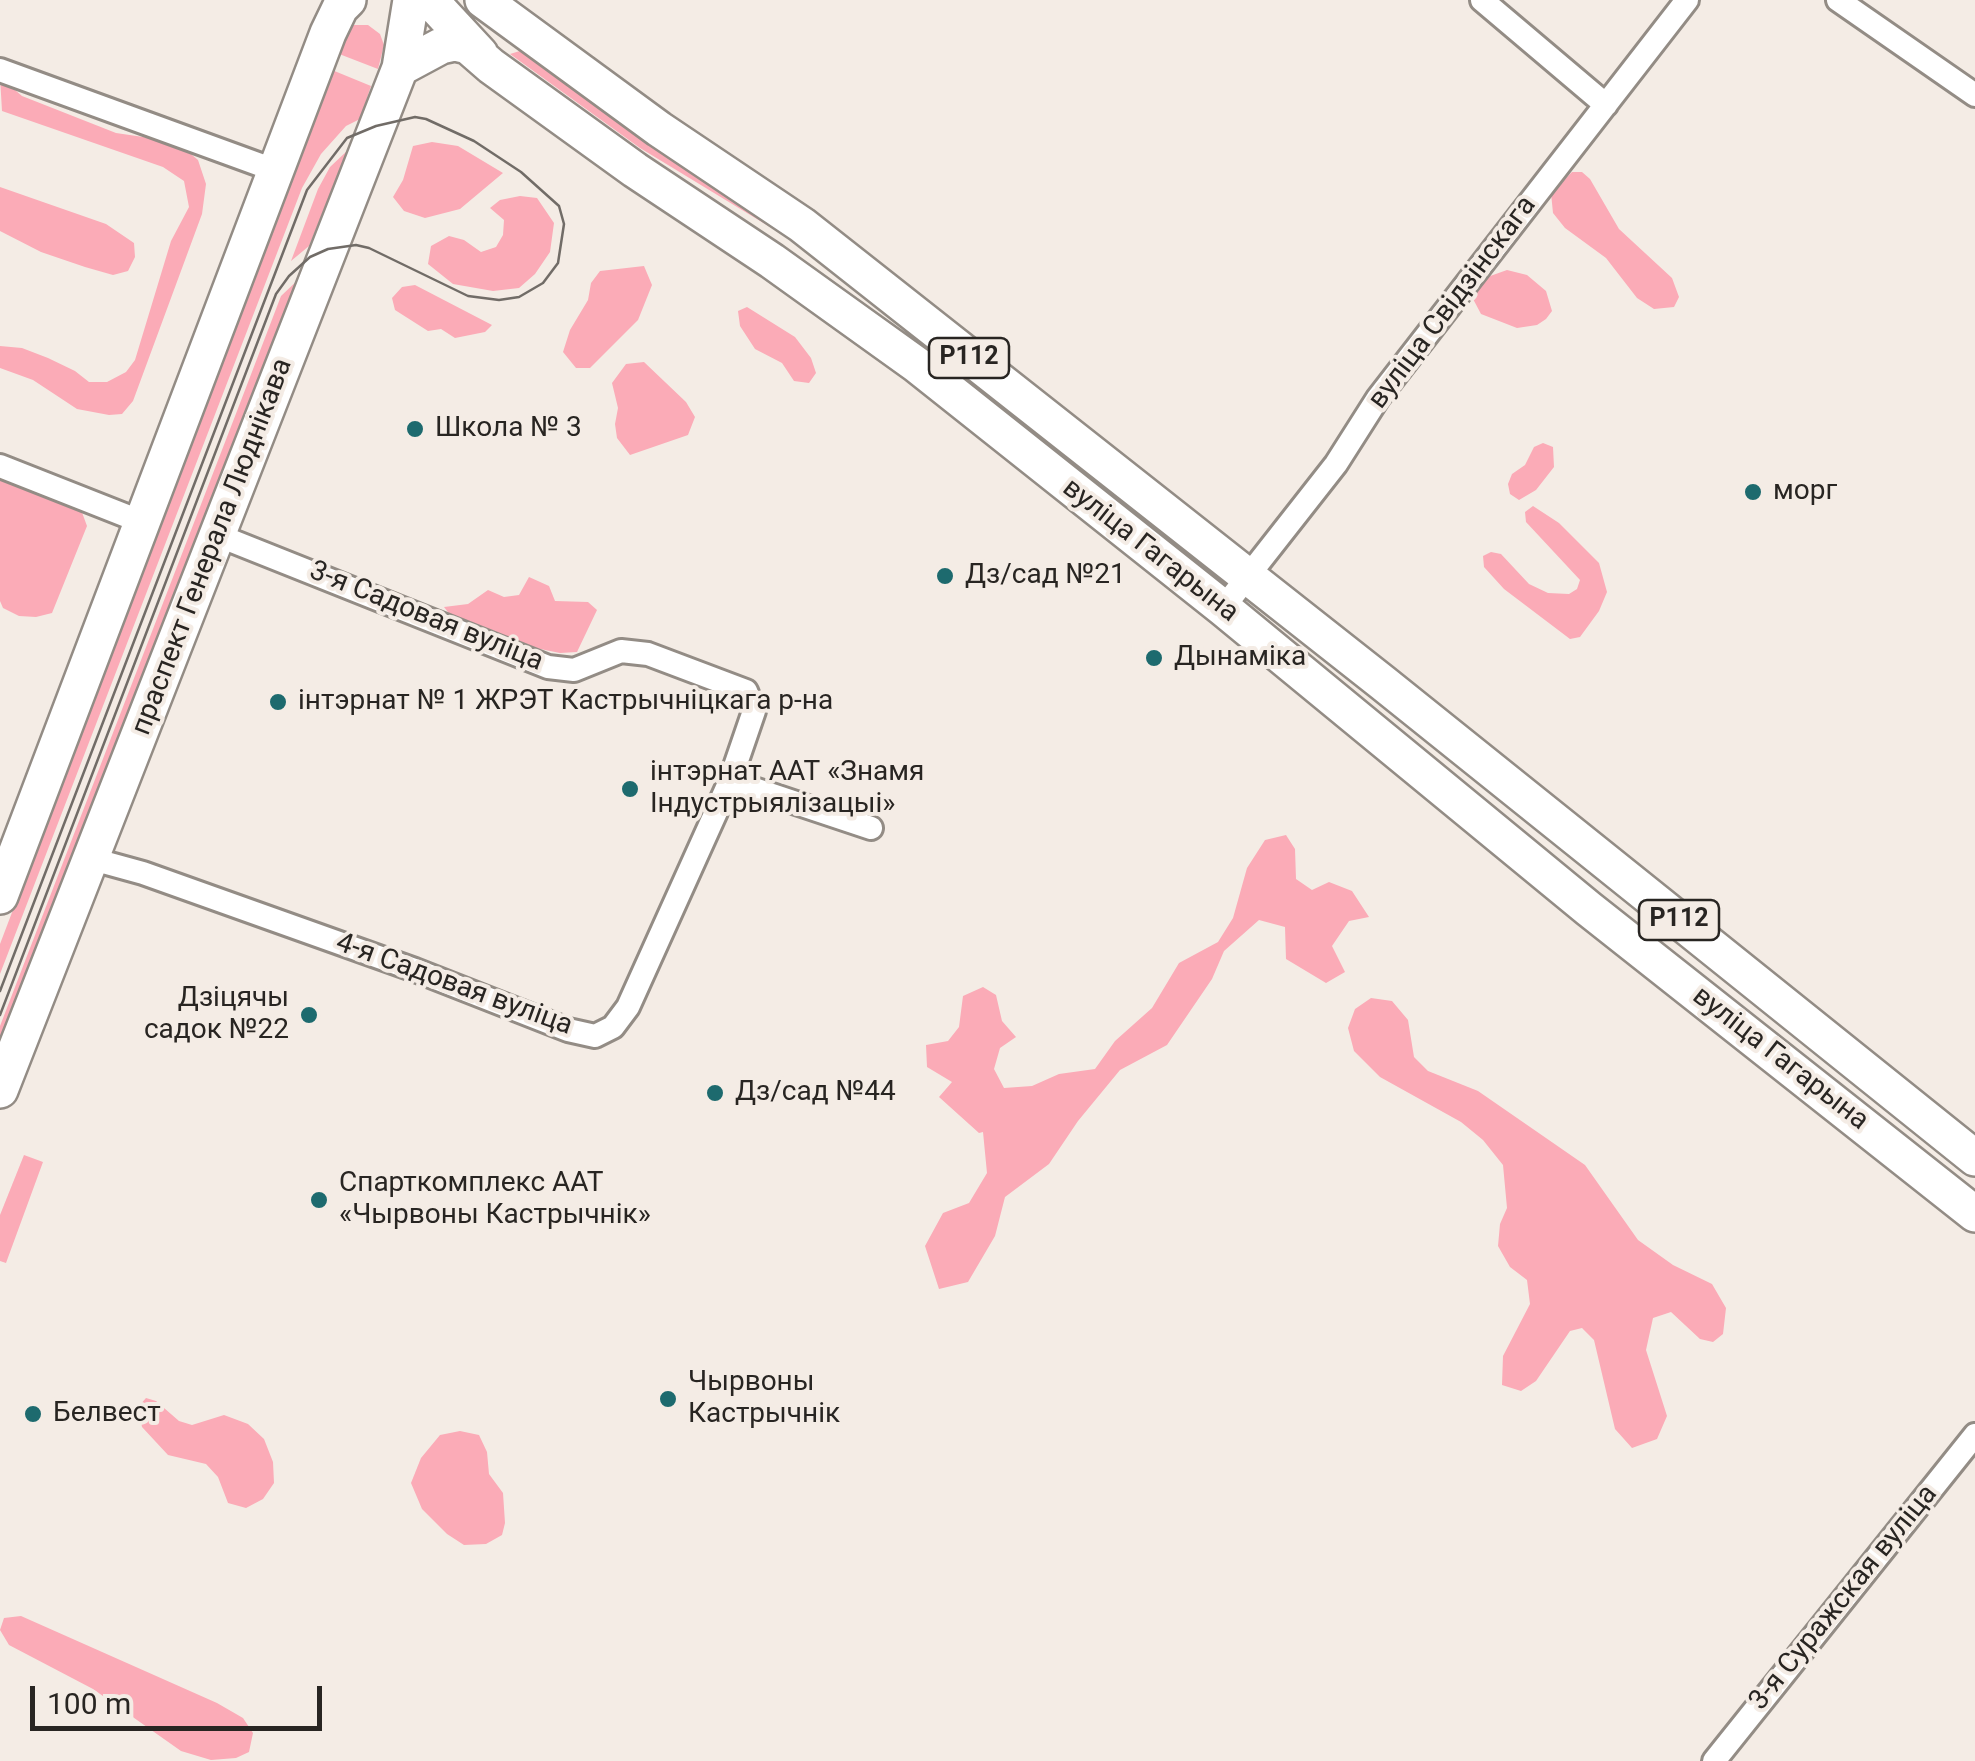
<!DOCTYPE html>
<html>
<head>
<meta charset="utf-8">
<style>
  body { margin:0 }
  #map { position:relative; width:1975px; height:1761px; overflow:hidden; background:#f4ece5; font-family:Roboto,sans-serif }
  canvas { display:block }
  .scale { position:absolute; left:30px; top:1686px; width:292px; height:45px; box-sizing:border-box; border:5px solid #282522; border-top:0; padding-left:12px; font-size:30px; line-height:35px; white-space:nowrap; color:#282522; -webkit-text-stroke:8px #f4ece5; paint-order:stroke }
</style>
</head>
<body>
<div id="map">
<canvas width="1975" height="1761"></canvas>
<div class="scale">100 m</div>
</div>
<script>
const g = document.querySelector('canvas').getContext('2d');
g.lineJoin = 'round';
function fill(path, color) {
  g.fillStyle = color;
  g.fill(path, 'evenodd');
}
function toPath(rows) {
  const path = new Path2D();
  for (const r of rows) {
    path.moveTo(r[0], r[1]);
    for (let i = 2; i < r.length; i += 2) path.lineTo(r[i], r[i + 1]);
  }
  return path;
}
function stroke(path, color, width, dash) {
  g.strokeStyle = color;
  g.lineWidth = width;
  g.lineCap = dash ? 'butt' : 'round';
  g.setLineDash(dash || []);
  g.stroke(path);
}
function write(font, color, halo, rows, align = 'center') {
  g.font = font + ' Roboto,sans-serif';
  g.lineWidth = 8;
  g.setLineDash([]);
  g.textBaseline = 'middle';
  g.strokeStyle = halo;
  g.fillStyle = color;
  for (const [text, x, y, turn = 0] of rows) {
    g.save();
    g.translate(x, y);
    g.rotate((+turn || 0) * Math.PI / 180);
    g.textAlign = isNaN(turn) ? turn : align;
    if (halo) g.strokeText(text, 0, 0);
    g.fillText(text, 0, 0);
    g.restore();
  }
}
fill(toPath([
  [354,25,368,25,380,34,384,45,378,69,334,52,344,32],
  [523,50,772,224,770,227,640,148,510,54],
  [332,70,371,86,360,119,346,126,321,154,302,188,0,974,0,944],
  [0,77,22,96,116,133,150,138,185,149,198,160,206,184,202,214,133,401,122,414,109,415,77,409,33,380,0,368,0,346,22,348,48,358,75,371,89,382,107,382,126,372,135,360,171,241,189,207,184,181,163,167,2,111],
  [432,142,458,146,503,173,460,209,425,218,404,211,393,197,403,180,413,146],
  [348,150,309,246,291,261,318,189,330,167],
  [1572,172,1582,172,1590,179,1619,229,1672,278,1679,297,1674,307,1654,309,1637,298,1606,258,1565,228,1553,213,1551,193],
  [0,187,106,224,134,243,135,257,128,271,113,275,85,267,41,252,0,231],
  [520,196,537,198,554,223,550,252,535,274,519,288,493,291,453,284,428,264,431,246,449,236,464,240,481,252,496,247,503,235,504,220,490,208,500,200],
  [644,266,652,285,638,320,590,368,576,368,563,352,570,330,588,300,591,283,600,271],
  [1507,270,1527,275,1546,291,1552,311,1546,319,1537,325,1517,328,1481,314,1472,297,1472,287,1479,280],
  [302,276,6,1038,0,1036,0,1026,237,411,281,296],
  [415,285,492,325,485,332,455,338,441,329,428,331,395,310,392,298,402,287],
  [747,307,795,337,811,358,816,373,809,383,794,381,782,363,755,349,740,326,738,311],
  [644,362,686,402,695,417,688,435,630,455,617,438,615,424,618,408,612,383,626,364],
  [1543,443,1553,447,1554,467,1536,490,1519,500,1510,494,1508,484,1512,474,1525,465,1534,447],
  [0,476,80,507,87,526,52,613,36,617,19,616,3,608,0,601],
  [1533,506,1559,523,1599,563,1607,592,1599,611,1580,637,1570,639,1504,589,1484,567,1483,556,1491,552,1501,554,1529,584,1548,593,1569,594,1577,589,1580,580,1526,522,1525,512],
  [529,577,549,586,555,601,588,602,597,610,577,652,560,653,511,643,458,625,444,607,468,604,488,590,504,597,519,595],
  [1286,835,1295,849,1296,879,1312,890,1329,882,1352,891,1369,917,1349,921,1332,946,1345,972,1326,983,1286,959,1285,927,1259,920,1224,951,1212,979,1167,1045,1120,1070,1078,1121,1049,1164,1005,1197,995,1236,968,1282,939,1289,925,1246,943,1213,969,1203,987,1173,983,1132,979,1133,939,1097,952,1082,927,1067,926,1045,948,1041,959,1027,963,996,983,987,996,995,1002,1021,1016,1037,1000,1048,994,1069,1004,1088,1032,1086,1059,1074,1095,1069,1115,1041,1152,1008,1179,963,1218,942,1233,918,1247,868,1265,840],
  [1371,998,1392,1001,1408,1020,1414,1057,1428,1071,1478,1091,1585,1165,1638,1240,1673,1265,1712,1284,1726,1308,1723,1334,1713,1342,1700,1339,1671,1312,1653,1318,1646,1350,1667,1416,1657,1439,1632,1448,1615,1429,1594,1340,1582,1328,1570,1331,1536,1381,1521,1391,1502,1385,1503,1356,1530,1304,1527,1280,1510,1267,1498,1246,1500,1224,1507,1208,1503,1165,1483,1140,1461,1122,1380,1077,1354,1051,1348,1028,1355,1009],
  [24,1155,43,1162,6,1263,0,1261,0,1215],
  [146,1398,156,1401,179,1421,192,1425,224,1415,248,1424,264,1439,273,1462,274,1483,263,1499,246,1508,228,1503,218,1477,206,1464,168,1455,142,1427,138,1407],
  [460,1431,479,1435,487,1452,489,1474,503,1493,505,1523,502,1535,486,1544,464,1545,447,1534,422,1509,411,1483,421,1458,440,1435],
  [21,1616,217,1703,243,1718,253,1733,249,1752,236,1758,211,1760,181,1751,93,1689,9,1645,0,1630,4,1618]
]), '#fbabb7');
const minor = toPath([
  [1482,0,1606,105],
  [1838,0,1975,95],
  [0,70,277,171],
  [0,466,142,522],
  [217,535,548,667,574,670,621,651,648,654,746,691,754,711,730,781,871,828],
  [1223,608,1336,464,1378,398,1687,0],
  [92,859,143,873,415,970,568,1030,595,1036,613,1027,628,1007,730,781],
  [1714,1761,1975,1435]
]);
const primary = toPath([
  [430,0,480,54],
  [483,0,659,129,802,225,1383,683,1975,1158],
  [400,68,441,46,455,43,468,46,491,66,635,170,772,261,917,365,1223,608,1589,909,1975,1214],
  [0,896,328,33,340,8,348,0],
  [0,1090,400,68,411,0]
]);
stroke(minor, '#938c85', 28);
stroke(primary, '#938c85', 40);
stroke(minor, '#fff', 22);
stroke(primary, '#fff', 35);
stroke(toPath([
  [0,991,307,190,347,138,376,126,415,117,426,119,474,141,521,172,559,206,564,224,558,263,543,283,519,297,499,300,468,296,369,248,356,245,328,249,310,257,289,276,276,294,0,1015]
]), '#716c67', 2.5);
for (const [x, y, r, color] of [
  [415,429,10,"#1d6a6e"],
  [1753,492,10,"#1d6a6e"],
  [945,576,10,"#1d6a6e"],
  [1154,658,10,"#1d6a6e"],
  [278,702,10,"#1d6a6e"],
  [630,789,10,"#1d6a6e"],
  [309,1015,10,"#1d6a6e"],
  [715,1093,10,"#1d6a6e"],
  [319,1200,10,"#1d6a6e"],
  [668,1399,10,"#1d6a6e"],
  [33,1414,10,"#1d6a6e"]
]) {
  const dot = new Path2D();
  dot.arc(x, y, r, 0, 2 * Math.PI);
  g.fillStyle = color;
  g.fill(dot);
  stroke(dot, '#f4ece5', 4);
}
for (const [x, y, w] of [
  [969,358,80],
  [1679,920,80]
]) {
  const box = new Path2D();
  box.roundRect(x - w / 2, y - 20, w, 40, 8);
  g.fillStyle = '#f4ece5';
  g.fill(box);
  stroke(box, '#282522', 2.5);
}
write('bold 25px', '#282522', null, [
  ["Р112",969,358],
  ["Р112",1679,920]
]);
write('28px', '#282522', '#f4ece5', [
  ["вуліца Свідзінскага",1453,303,-53],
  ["праспект Генерала Люднікава",213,547,-69],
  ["вуліца Гагарына",1150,551,38],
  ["3-я Садовая вуліца",426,617,22],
  ["4-я Садовая вуліца",454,985,20],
  ["вуліца Гагарына",1780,1059,38],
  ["3-я Суражская вуліца",1844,1598,-51]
]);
write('28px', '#282522', '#f4ece5', [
  ["Школа № 3",435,429],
  ["морг",1773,492],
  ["Дз/сад №21",965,576],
  ["Дынаміка",1174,658],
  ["інтэрнат № 1 ЖРЭТ Кастрычніцкага р-на",298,702],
  ["інтэрнат ААТ «Знамя",650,773],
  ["Індустрыялізацыі»",650,805],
  ["Дзіцячы",289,999,"right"],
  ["садок №22",289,1031,"right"],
  ["Дз/сад №44",735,1093],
  ["Спарткомплекс ААТ",339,1184],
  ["«Чырвоны Кастрычнік»",339,1216],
  ["Чырвоны",688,1383],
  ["Кастрычнік",688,1415],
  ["Белвест",53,1414]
], 'left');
</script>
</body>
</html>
